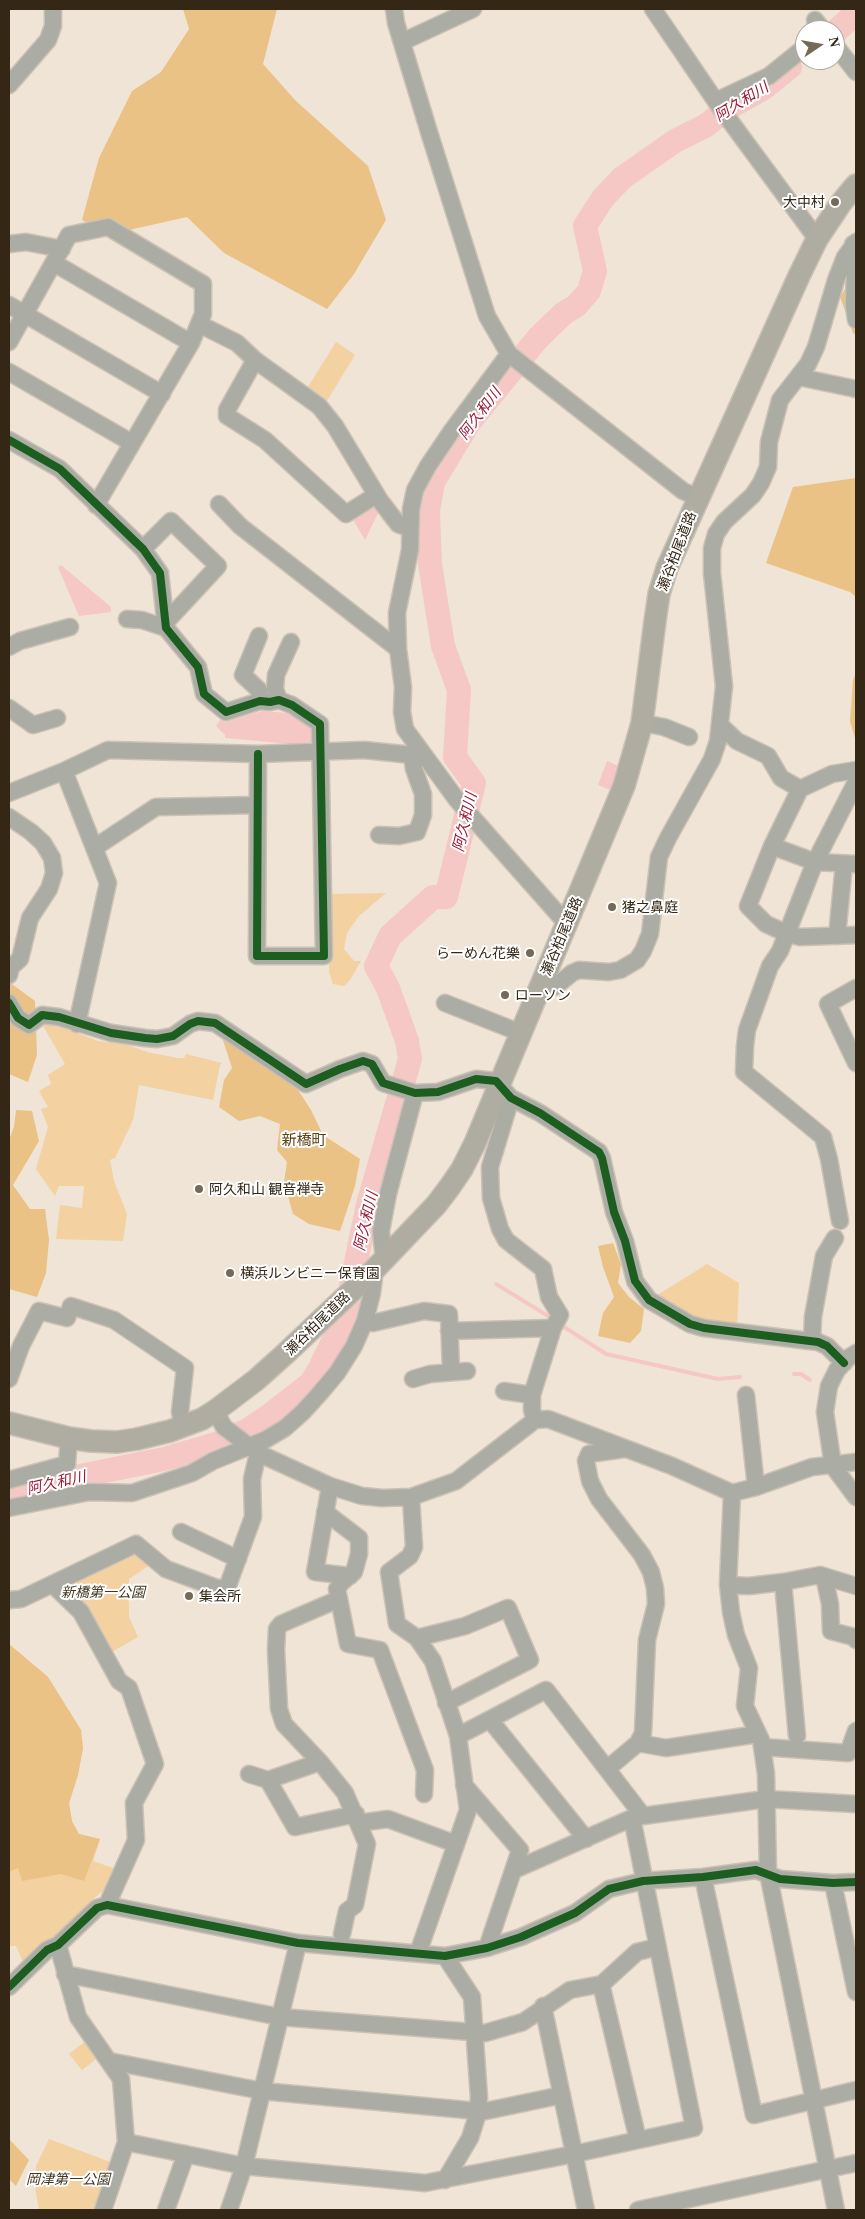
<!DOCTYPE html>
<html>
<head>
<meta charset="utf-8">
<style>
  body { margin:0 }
  #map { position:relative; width:865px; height:2219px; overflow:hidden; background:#efe4d5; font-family:Georgia,serif }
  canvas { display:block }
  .frame { position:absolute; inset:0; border:10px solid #342715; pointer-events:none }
  .north { position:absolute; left:795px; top:20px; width:50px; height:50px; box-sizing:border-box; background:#fff; border:1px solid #aea9a1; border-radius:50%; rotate:78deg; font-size:14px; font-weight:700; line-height:20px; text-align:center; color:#342715 }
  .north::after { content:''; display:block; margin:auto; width:18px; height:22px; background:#756958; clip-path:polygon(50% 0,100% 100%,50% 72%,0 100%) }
</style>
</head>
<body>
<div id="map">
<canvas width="865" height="2219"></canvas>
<div class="frame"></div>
<div class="north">N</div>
</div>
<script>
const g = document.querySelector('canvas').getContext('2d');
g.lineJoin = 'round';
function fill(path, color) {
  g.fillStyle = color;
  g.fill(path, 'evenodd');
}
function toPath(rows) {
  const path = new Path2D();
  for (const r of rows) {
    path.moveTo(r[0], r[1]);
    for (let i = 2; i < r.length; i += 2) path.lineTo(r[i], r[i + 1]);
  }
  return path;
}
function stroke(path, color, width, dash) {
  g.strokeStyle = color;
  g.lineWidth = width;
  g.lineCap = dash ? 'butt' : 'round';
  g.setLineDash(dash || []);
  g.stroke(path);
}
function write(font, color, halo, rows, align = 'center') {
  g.font = font + ' Georgia,"Noto Sans JP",serif';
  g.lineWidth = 4;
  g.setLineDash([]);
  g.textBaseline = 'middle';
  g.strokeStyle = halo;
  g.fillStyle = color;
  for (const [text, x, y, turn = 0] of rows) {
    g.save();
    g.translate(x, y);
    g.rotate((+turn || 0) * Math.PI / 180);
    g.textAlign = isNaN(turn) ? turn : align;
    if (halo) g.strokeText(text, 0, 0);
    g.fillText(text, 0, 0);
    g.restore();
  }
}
fill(toPath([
  [336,342,355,355,325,404,306,390],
  [386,893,359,916,347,933,344,949,354,961,361,961,350,980,344,986,333,984,329,972,330,894],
  [49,1022,98,1041,128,1045,147,1052,178,1058,184,1058,186,1054,222,1063,220,1065,213,1100,139,1085,133,1120,115,1158,110,1160,114,1181,127,1214,123,1241,56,1239,60,1205,82,1208,84,1186,59,1186,55,1196,36,1169,48,1127,41,1109,48,1107,39,1091,51,1084,48,1075,65,1064,42,1024],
  [707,1264,739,1283,737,1328,704,1324,656,1296],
  [135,1548,153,1563,129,1579,129,1617,138,1637,110,1653,66,1589,68,1580],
  [9,1644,48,1677,81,1730,83,1748,78,1775,69,1803,72,1822,79,1834,100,1839,93,1861,116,1869,107,1891,100,1893,24,1964,16,1946,9,1946],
  [87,2040,100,2056,82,2070,69,2054],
  [49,2139,113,2163,97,2210,39,2210,35,2188,36,2166]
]), '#f3d1a1');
fill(toPath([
  [183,9,277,9,263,64,296,101,368,166,386,220,354,274,327,309,224,253,187,217,129,230,112,221,91,224,82,220,99,158,132,91,161,72,189,29],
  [856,271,856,335,853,333,840,297],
  [856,478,856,597,850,592,766,563,793,487],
  [856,672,856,742,850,721,853,680],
  [9,982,35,1001,37,1055,28,1082,9,1074],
  [222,1037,298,1090,311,1110,323,1135,360,1159,355,1186,340,1231,309,1224,293,1214,284,1182,287,1162,277,1150,280,1124,260,1116,239,1121,219,1107,224,1080,232,1068],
  [16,1110,32,1111,39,1141,13,1185,30,1209,45,1209,49,1240,46,1273,37,1297,9,1289,9,1140,14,1127],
  [613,1243,621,1264,618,1283,629,1297,644,1309,641,1331,630,1343,598,1336,603,1313,614,1297,603,1267,598,1246],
  [9,1644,48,1677,81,1730,83,1748,78,1775,69,1803,72,1821,79,1834,100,1839,84,1881,61,1874,22,1881,18,1868,9,1872],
  [9,2139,29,2160,16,2186,9,2179]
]), '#ebc285');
fill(toPath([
  [376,505,379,511,365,540,351,516],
  [61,565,111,607,111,612,79,616,58,567],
  [262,711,288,713,311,728,314,742,291,744,225,738,225,735,216,726,220,720,226,722],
  [607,761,619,766,611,790,598,785]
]), '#f5c8c6');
stroke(toPath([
  [496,1284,553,1319],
  [561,1325,606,1354,718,1379,740,1377],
  [794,1374,801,1374,810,1380]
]), '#f5c8c6', 4);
stroke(toPath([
  [835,32,856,13],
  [9,1494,70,1478,164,1459,216,1444,248,1430,270,1415,310,1384,320,1368,345,1316,368,1204,410,1059,407,1041,388,988,376,966,390,936,433,897,446,897,474,783,455,757,459,690,443,646,430,564,428,511,433,482,468,424,538,338,564,313,576,306,589,291,595,271,585,226,603,198,622,178,675,141,705,126,730,107,764,88,790,67]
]), '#f5c8c6', 24);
const minor = toPath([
  [394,9,396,23,429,132,487,316,509,354,683,491,697,497],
  [653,9,719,106,817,239],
  [815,20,823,30],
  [402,42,473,9],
  [835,45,856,72],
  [9,85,48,40,53,26,53,9],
  [716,101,769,76,805,47],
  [9,244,26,242,62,249],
  [853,244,855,265,854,306,856,320],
  [54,263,191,343],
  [9,305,162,394],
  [199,324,237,343,255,360],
  [9,342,69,235,108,227,203,284,203,314,191,343,96,505],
  [509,354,451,432,428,466,415,490,411,509,410,550,397,613,398,649,403,687,402,712,405,729,457,800,566,923],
  [9,372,132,443],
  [799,377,856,389],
  [9,440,60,469,143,549,160,573,166,628,198,667,204,694,226,712,260,701,270,702,279,700,292,705,320,724,324,956,257,956,258,754],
  [376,495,346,514,265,440,227,416,227,410,255,360,319,406,335,426,379,499,398,524,409,528],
  [219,504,240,526,398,649],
  [143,549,171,521,218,566,165,623],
  [127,619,142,620,166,628],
  [259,636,243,675,259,690,260,701],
  [9,647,20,641,70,627],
  [279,700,275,689,276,675,291,642],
  [9,708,33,725,57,718],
  [642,723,664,727,689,737],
  [720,725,737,741,768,756,781,778,800,789],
  [856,770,832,774,800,789,772,846,748,906,766,924,788,934,800,937,856,935],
  [64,771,108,883,77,1024],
  [9,793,64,771,108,750,258,754,364,750,412,755,421,751],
  [9,817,31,832,43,843,52,858,54,873,49,889,30,918,20,959,11,967,9,975],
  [379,835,399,836,417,832,423,815,423,794,414,769,412,755],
  [772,846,815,862,856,864],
  [94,848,156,807,258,805],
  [837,936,844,864],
  [856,988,828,1004,856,1063],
  [538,992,556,986,572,973,579,970,609,972,620,970,637,960,643,951,650,934,659,857,668,838,712,759,718,741,724,686,712,573,712,548,716,534,724,522,753,495,761,483,768,467,769,442,780,400,808,364,816,347,836,280,845,257,856,242],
  [9,1003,18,1018,29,1025,42,1015,59,1017,111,1033,145,1038,157,1039,173,1036,190,1024,198,1021,215,1023,306,1084,340,1069,363,1061,372,1064,383,1083,415,1093,438,1092,476,1079,496,1081,511,1098,540,1113,599,1152,602,1158,614,1212,625,1241,635,1281,649,1300,690,1324,704,1328,818,1342,827,1346,844,1363],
  [445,1003,521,1033],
  [511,1098,490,1167,491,1198,500,1229,506,1240,543,1269,549,1297,560,1315,553,1328,532,1395,532,1410,535,1420],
  [840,1221,829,1159,823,1137,744,1072,745,1046,747,1030,770,966,780,951,815,862,856,782],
  [384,1259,381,1231,388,1194,415,1093],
  [365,1321,373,1323,424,1311,449,1314,451,1372],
  [449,1331,553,1328],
  [812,1341,813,1317,824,1256,835,1238],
  [856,1353,848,1358,837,1370,829,1386,825,1412,833,1466,856,1497],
  [9,1379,21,1346,39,1311,67,1318,71,1306,114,1320,185,1368,180,1412,183,1427],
  [413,1379,430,1374,467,1371],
  [504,1391,532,1395],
  [746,1395,756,1487],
  [215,1411,224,1427,258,1453,330,1486,362,1496,382,1498,411,1497,456,1481,535,1420,548,1419,672,1466,732,1493,756,1487,812,1467,856,1462],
  [624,1449,589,1454,586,1461,590,1481,599,1499,642,1555,651,1572,655,1588,656,1604,647,1640,643,1733,638,1743],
  [9,1480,67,1464,69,1438],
  [330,1486,315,1572,350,1576],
  [732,1493,728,1585,731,1612,736,1635,749,1668,745,1706,761,1740,766,1774,768,1873,836,2210],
  [411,1497,414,1547,410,1556,389,1572,397,1624,417,1638,433,1661,458,1736,468,1810,418,1953],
  [9,1508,89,1492,132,1493,192,1473,213,1461,265,1440,285,1428,303,1412,321,1392,337,1373,354,1346,365,1321,372,1293,375,1269],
  [325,1512,359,1538,359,1554,354,1572,341,1583,337,1589,348,1644,380,1650,425,1770,424,1794],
  [181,1532,238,1559],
  [824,1576,830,1604,831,1631,854,1637,856,1640],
  [52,1584,81,1612,119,1681,129,1688,155,1764,134,1803,136,1840,107,1905],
  [728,1585,749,1586,783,1582],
  [339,1599,281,1624,277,1629,276,1650,279,1709,284,1724,320,1762,345,1793,367,1844,355,1905,347,1911,342,1934],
  [9,1600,21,1599,136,1544,166,1569,217,1588,227,1588,253,1517,252,1479,258,1453],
  [417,1638,465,1626,508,1608,530,1660,446,1703],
  [490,1720,586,1839],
  [458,1736,546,1690,643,1816],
  [797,1736,783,1582,820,1575,856,1586],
  [762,1747,848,1753,856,1731],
  [320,1762,268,1780,295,1827,356,1814],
  [607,1769,638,1743,666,1748,758,1734],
  [249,1774,268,1780],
  [464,1785,520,1850,487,1948],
  [359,1823,388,1819,456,1844],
  [514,1870,632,1818,643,1816,766,1799,856,1804],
  [703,1877,754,2115,856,2090],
  [833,1883,856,1992],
  [58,1945,78,2017,121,2079,126,2142,103,2210],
  [445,1956,472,1997,479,2098,477,2116,470,2138,445,2180],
  [65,1974,280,2017,485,2033,523,2022,570,1990,602,1984,637,1952,657,1947],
  [601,1984,638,2140],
  [9,1987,47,1950,58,1945,97,1908,107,1905,298,1943,445,1956,487,1948,521,1937,575,1913,609,1889,643,1881,703,1877,756,1870,780,1879,833,1883,856,1882],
  [543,2006,586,2210],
  [109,2061,262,2091,477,2111,486,2111,562,2095],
  [126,2142,244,2166,425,2183,574,2154,694,2128,632,1818],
  [166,2210,186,2154],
  [229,2210,244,2166,298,1943],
  [638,2210,856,2163]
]);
const major = toPath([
  [9,1423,69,1438,91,1441,117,1442,137,1439,170,1431,202,1419,215,1411,256,1380,285,1354,375,1269,436,1205,449,1188,462,1169,475,1143,624,786,642,723,655,621,659,594,667,568,799,276,817,239,841,203,856,185]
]);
stroke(minor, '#cbc1b5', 19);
stroke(major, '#cbc1b5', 24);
stroke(minor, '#abaca3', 16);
stroke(major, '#afada2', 21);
stroke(toPath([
  [9,440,60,469,143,549,160,573,166,628,198,667,204,694,226,712,260,701,270,702,279,700,292,705,320,724,324,956,257,956,258,754],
  [9,1003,18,1018,29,1025,42,1015,59,1017,111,1033,145,1038,157,1039,173,1036,190,1024,198,1021,215,1023,306,1084,340,1069,363,1061,372,1064,383,1083,415,1093,438,1092,476,1079,496,1081,511,1098,540,1113,599,1152,602,1158,614,1212,625,1241,635,1281,649,1300,690,1324,704,1328,818,1342,827,1346,844,1363],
  [9,1987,47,1950,58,1945,97,1908,107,1905,298,1943,445,1956,487,1948,521,1937,575,1913,609,1889,643,1881,703,1877,756,1870,780,1879,833,1883,856,1882]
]), '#1b5e20', 8);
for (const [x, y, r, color] of [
  [835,202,5,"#756958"],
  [612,907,5,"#756958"],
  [530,953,5,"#756958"],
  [505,995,5,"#756958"],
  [199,1189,5,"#756958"],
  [230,1273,5,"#756958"],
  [189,1596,5,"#756958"]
]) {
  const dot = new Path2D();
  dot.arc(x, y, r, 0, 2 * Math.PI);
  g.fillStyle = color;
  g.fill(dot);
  stroke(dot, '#fff', 2);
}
write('14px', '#342715', '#fff', [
  ["大中村",825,202,"right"],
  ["猪之鼻庭",622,907],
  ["らーめん花樂",520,953,"right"],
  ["ローソン",515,995],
  ["阿久和山 観音禅寺",209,1189],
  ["横浜ルンビニー保育園",240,1273],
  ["集会所",199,1596]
], 'left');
write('14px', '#342715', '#fff', [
  ["瀬谷柏尾道路",676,551,-69],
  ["瀬谷柏尾道路",561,936,-67],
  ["瀬谷柏尾道路",317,1323,-44]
]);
write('italic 14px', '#453621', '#fff', [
  ["新橋第一公園",103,1592],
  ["岡津第一公園",68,2179]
]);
write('italic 15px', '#991b37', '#fff', [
  ["阿久和川",741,101,-32],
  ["阿久和川",479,413,-53],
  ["阿久和川",464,822,-77],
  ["阿久和川",365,1221,-77],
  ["阿久和川",56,1482,-13]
]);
write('15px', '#5e4216', '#fff', [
  ["新橋町",304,1139]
]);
</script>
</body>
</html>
